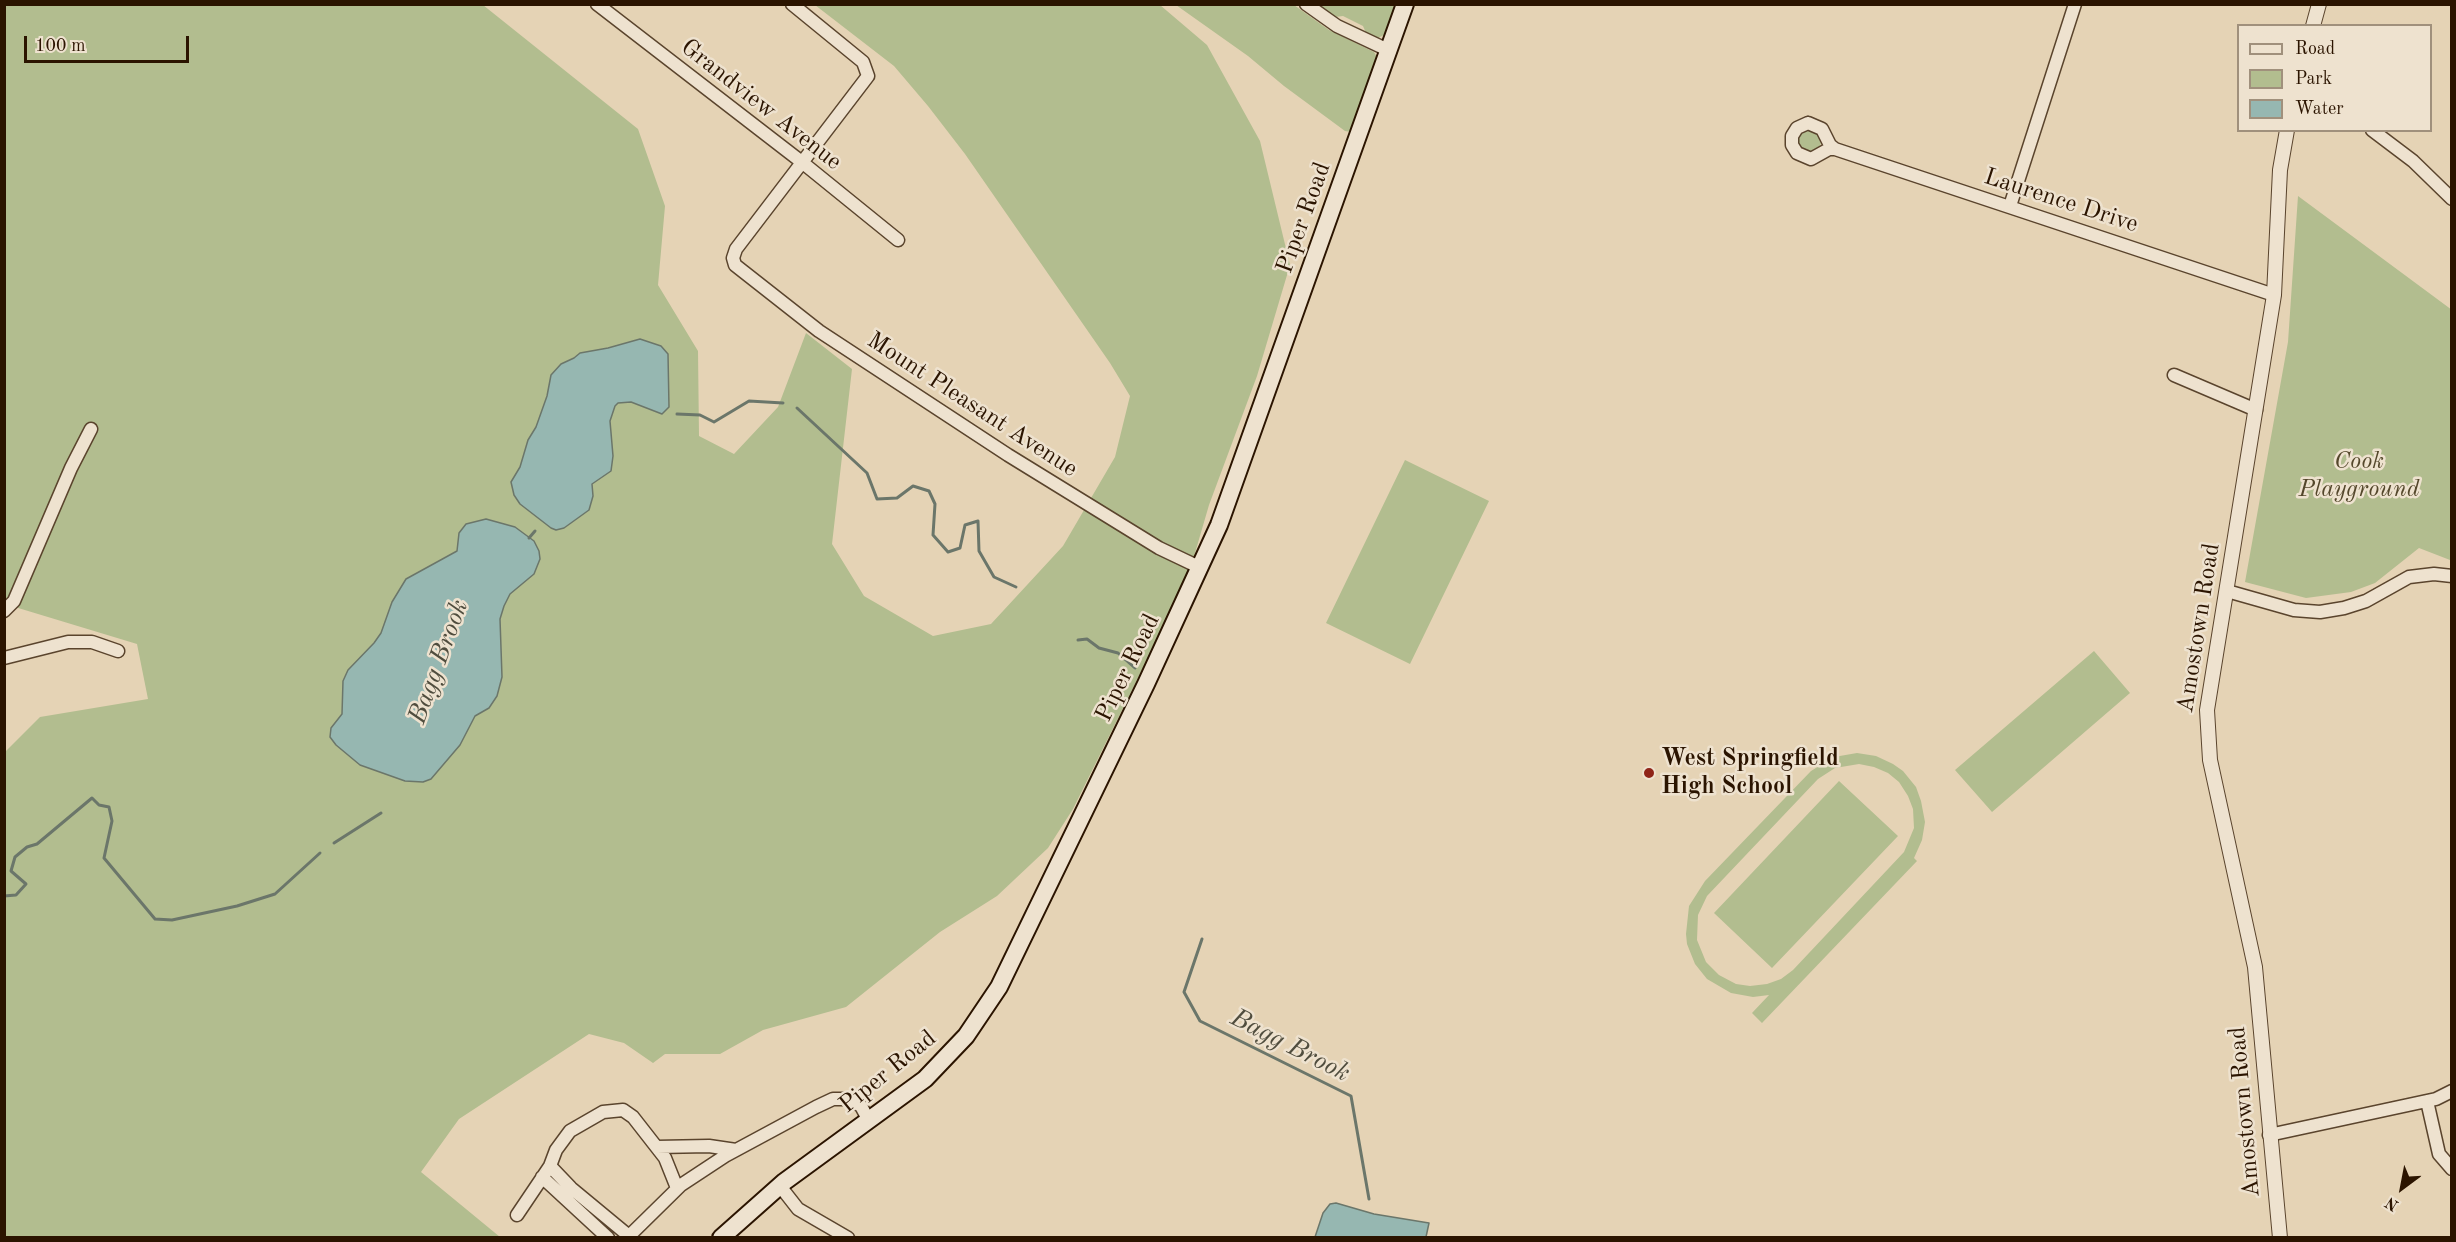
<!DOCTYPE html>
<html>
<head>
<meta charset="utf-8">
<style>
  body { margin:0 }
  #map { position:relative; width:2456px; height:1242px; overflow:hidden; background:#e5d3b5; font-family:"Old Standard TT",serif }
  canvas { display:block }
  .frame { position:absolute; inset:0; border:6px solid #2b1400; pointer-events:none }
  .legend { position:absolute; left:2237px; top:24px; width:195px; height:108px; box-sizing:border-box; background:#eee2cf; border:2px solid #a0907c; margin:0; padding:8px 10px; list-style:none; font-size:18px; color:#2b1400 }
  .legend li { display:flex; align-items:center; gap:12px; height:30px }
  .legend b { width:30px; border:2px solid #a0907c }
  .north { position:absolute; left:2372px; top:1158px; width:60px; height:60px; -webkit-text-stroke:4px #eee2cf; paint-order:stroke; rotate:212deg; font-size:16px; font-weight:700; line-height:24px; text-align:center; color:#2b1400 }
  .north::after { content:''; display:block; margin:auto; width:21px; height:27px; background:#2b1400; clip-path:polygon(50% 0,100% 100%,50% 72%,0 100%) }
  .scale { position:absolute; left:24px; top:36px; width:165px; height:27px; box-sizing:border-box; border:3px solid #2b1400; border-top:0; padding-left:8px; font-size:18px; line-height:21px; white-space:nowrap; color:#2b1400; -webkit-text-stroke:4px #eee2cf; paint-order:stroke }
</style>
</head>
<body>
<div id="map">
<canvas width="2456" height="1242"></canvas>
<div class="frame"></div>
<ul class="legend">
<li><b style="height:8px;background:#eee2cf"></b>Road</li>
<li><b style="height:16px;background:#b2bd8f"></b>Park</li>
<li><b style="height:16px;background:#96b7b1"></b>Water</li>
</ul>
<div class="north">N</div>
<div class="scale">100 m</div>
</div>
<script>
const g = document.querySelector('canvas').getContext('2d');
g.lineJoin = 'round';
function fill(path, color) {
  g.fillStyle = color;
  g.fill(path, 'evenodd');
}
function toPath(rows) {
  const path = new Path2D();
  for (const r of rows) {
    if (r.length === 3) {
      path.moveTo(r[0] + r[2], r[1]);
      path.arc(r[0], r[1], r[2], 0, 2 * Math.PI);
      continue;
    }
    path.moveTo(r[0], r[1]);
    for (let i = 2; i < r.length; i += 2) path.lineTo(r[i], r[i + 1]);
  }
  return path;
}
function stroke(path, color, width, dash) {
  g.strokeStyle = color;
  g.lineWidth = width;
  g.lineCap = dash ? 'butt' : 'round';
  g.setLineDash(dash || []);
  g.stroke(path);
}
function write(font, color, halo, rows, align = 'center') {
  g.font = font + ' "Old Standard TT",serif';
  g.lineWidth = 5;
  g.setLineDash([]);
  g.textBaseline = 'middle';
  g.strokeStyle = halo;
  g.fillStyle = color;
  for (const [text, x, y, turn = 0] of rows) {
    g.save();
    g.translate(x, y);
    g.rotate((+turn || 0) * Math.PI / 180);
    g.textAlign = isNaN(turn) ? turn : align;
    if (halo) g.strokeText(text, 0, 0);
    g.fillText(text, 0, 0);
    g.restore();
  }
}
fill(toPath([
  [5,5,483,5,638,129,665,206,658,285,698,351,699,436,734,454,778,407,806,333,852,369,832,544,864,596,933,636,991,624,1063,546,1115,457,1130,396,1110,363,965,154,928,106,894,66,815,5,1160,5,1207,45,1260,141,1290,265,1257,376,1209,505,1188,577,1073,809,1048,848,997,896,940,932,846,1007,763,1030,720,1054,665,1054,653,1063,624,1043,589,1034,459,1119,421,1172,500,1237,5,1237,4,753,40,717,148,699,137,644,5,604],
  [1176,5,1294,5,1329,30,1374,52,1377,57,1351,132,1345,131,1284,86,1248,56],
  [1318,5,1396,5,1386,34,1378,38,1366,33,1363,26,1343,16,1335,17],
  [1809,141,12],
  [2298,196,2452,310,2451,558,2450,560,2419,548,2375,583,2351,592,2306,598,2245,582,2288,342],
  [1405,460,1489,501,1410,664,1326,623],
  [2094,651,2130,693,1992,812,1955,770],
  [1857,753,1876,756,1893,764,1903,771,1916,787,1921,801,1925,822,1922,840,1914,858,1917,861,1762,1023,1752,1013,1769,995,1753,997,1731,993,1707,979,1695,964,1687,944,1686,934,1689,906,1705,881,1811,771,1834,757],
  [1859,764,1874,767,1888,773,1899,782,1908,796,1913,809,1914,828,1904,852,1793,970,1781,979,1767,984,1750,986,1736,984,1719,975,1706,962,1697,940,1698,915,1707,896,1818,779,1835,768],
  [1839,781,1898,836,1772,968,1714,913]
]), '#b2bd8f');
const water = toPath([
  [640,339,661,346,668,354,669,407,662,414,631,402,618,403,615,406,610,421,613,456,611,471,592,484,593,496,589,510,564,528,556,530,551,528,520,504,514,495,511,482,520,467,528,440,536,427,547,396,551,375,561,364,574,358,580,353,608,348,640,339],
  [486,519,515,527,534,541,539,551,540,559,534,574,510,594,504,606,500,619,502,677,497,696,489,708,475,716,460,745,431,779,423,782,405,781,360,765,336,745,330,737,331,728,342,714,343,681,348,670,374,643,381,633,392,602,406,579,457,551,459,533,466,524,486,519],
  [1336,1203,1374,1214,1429,1223,1426,1237,1315,1237,1323,1213,1330,1204,1336,1203]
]);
fill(water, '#96b7b1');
stroke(water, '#6b766a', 1.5);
stroke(toPath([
  [797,408,867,473,877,499,897,498,913,486,929,491,935,504,933,535,948,552,960,548,965,525,978,521,979,551,994,577,1016,587],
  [677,414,700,415,714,422,749,401,783,403],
  [529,538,535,531],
  [1078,640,1087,639,1099,648,1118,653,1135,668],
  [334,843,381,813],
  [4,896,16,895,26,884,11,871,15,857,27,847,37,844,92,798,99,805,109,807,112,821,104,858,155,919,172,920,237,906,275,894,320,853],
  [1202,939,1184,992,1200,1021,1351,1096,1369,1199]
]), '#6b766a', 3);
const minor = toPath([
  [597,4,803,163,898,240],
  [792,4,863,62,868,76,736,249,733,258,735,265,819,331,1008,455,1159,548,1201,568],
  [1306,4,1337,26,1388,50],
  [1808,123,1822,129,1830,145,1835,149,1829,149,1811,159,1797,153,1792,145,1792,136,1797,128,1808,123],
  [2372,130,2413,161,2452,199],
  [1835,149,2274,295],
  [2010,206,2075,4],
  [2174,375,2256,410],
  [2227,591,2294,610,2320,612,2344,608,2366,601,2409,577,2434,574,2452,576],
  [4,611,14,601,71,468,91,429],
  [4,658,68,642,92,642,118,651],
  [2427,1101,2439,1154,2452,1169],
  [2269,1135,2436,1099,2452,1091],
  [657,1147,709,1146,736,1150],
  [550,1166,571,1188,629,1236],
  [542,1177,608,1238],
  [780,1186,798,1209,848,1238],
  [517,1215,550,1166,556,1150,570,1131,603,1112,623,1110,633,1117,665,1158,677,1188],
  [627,1238,681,1185,725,1156,816,1107,833,1099,848,1099,861,1106,869,1121]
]);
const tertiary = toPath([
  [2313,26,2319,4],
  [2280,1238,2255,967,2210,760,2207,710,2274,295,2280,170,2287,130]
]);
const secondary = toPath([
  [721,1238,784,1182,925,1079,966,1036,999,987,1146,684,1219,525,1405,4]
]);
stroke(minor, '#5a442d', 15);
stroke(tertiary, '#5a442d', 16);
stroke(secondary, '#2b1400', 20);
stroke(minor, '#eee2cf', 12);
stroke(tertiary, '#eee2cf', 14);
stroke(secondary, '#eee2cf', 16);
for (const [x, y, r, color] of [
  [1649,773,6,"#8f2418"]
]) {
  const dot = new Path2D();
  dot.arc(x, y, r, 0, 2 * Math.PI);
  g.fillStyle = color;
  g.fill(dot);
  stroke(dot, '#eee2cf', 2);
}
write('24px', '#2b1400', '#eee2cf', [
  ["Grandview Avenue",761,105,38],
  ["Laurence Drive",2061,201,18],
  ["Piper Road",1304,218,-70],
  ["Mount Pleasant Avenue",972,405,33],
  ["Amostown Road",2199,628,-81],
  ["Piper Road",1128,668,-64],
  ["Piper Road",888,1072,-39],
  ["Amostown Road",2245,1112,-95]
]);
write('italic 24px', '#54472b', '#eee2cf', [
  ["Cook",2359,462],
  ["Playground",2359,490]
]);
write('bold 24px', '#2b1400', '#eee2cf', [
  ["West Springfield",1661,759],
  ["High School",1661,787]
], 'left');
write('italic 26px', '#504d3e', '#eee2cf', [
  ["Bagg Brook",439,662,-70],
  ["Bagg Brook",1290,1046,27]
]);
</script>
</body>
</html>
